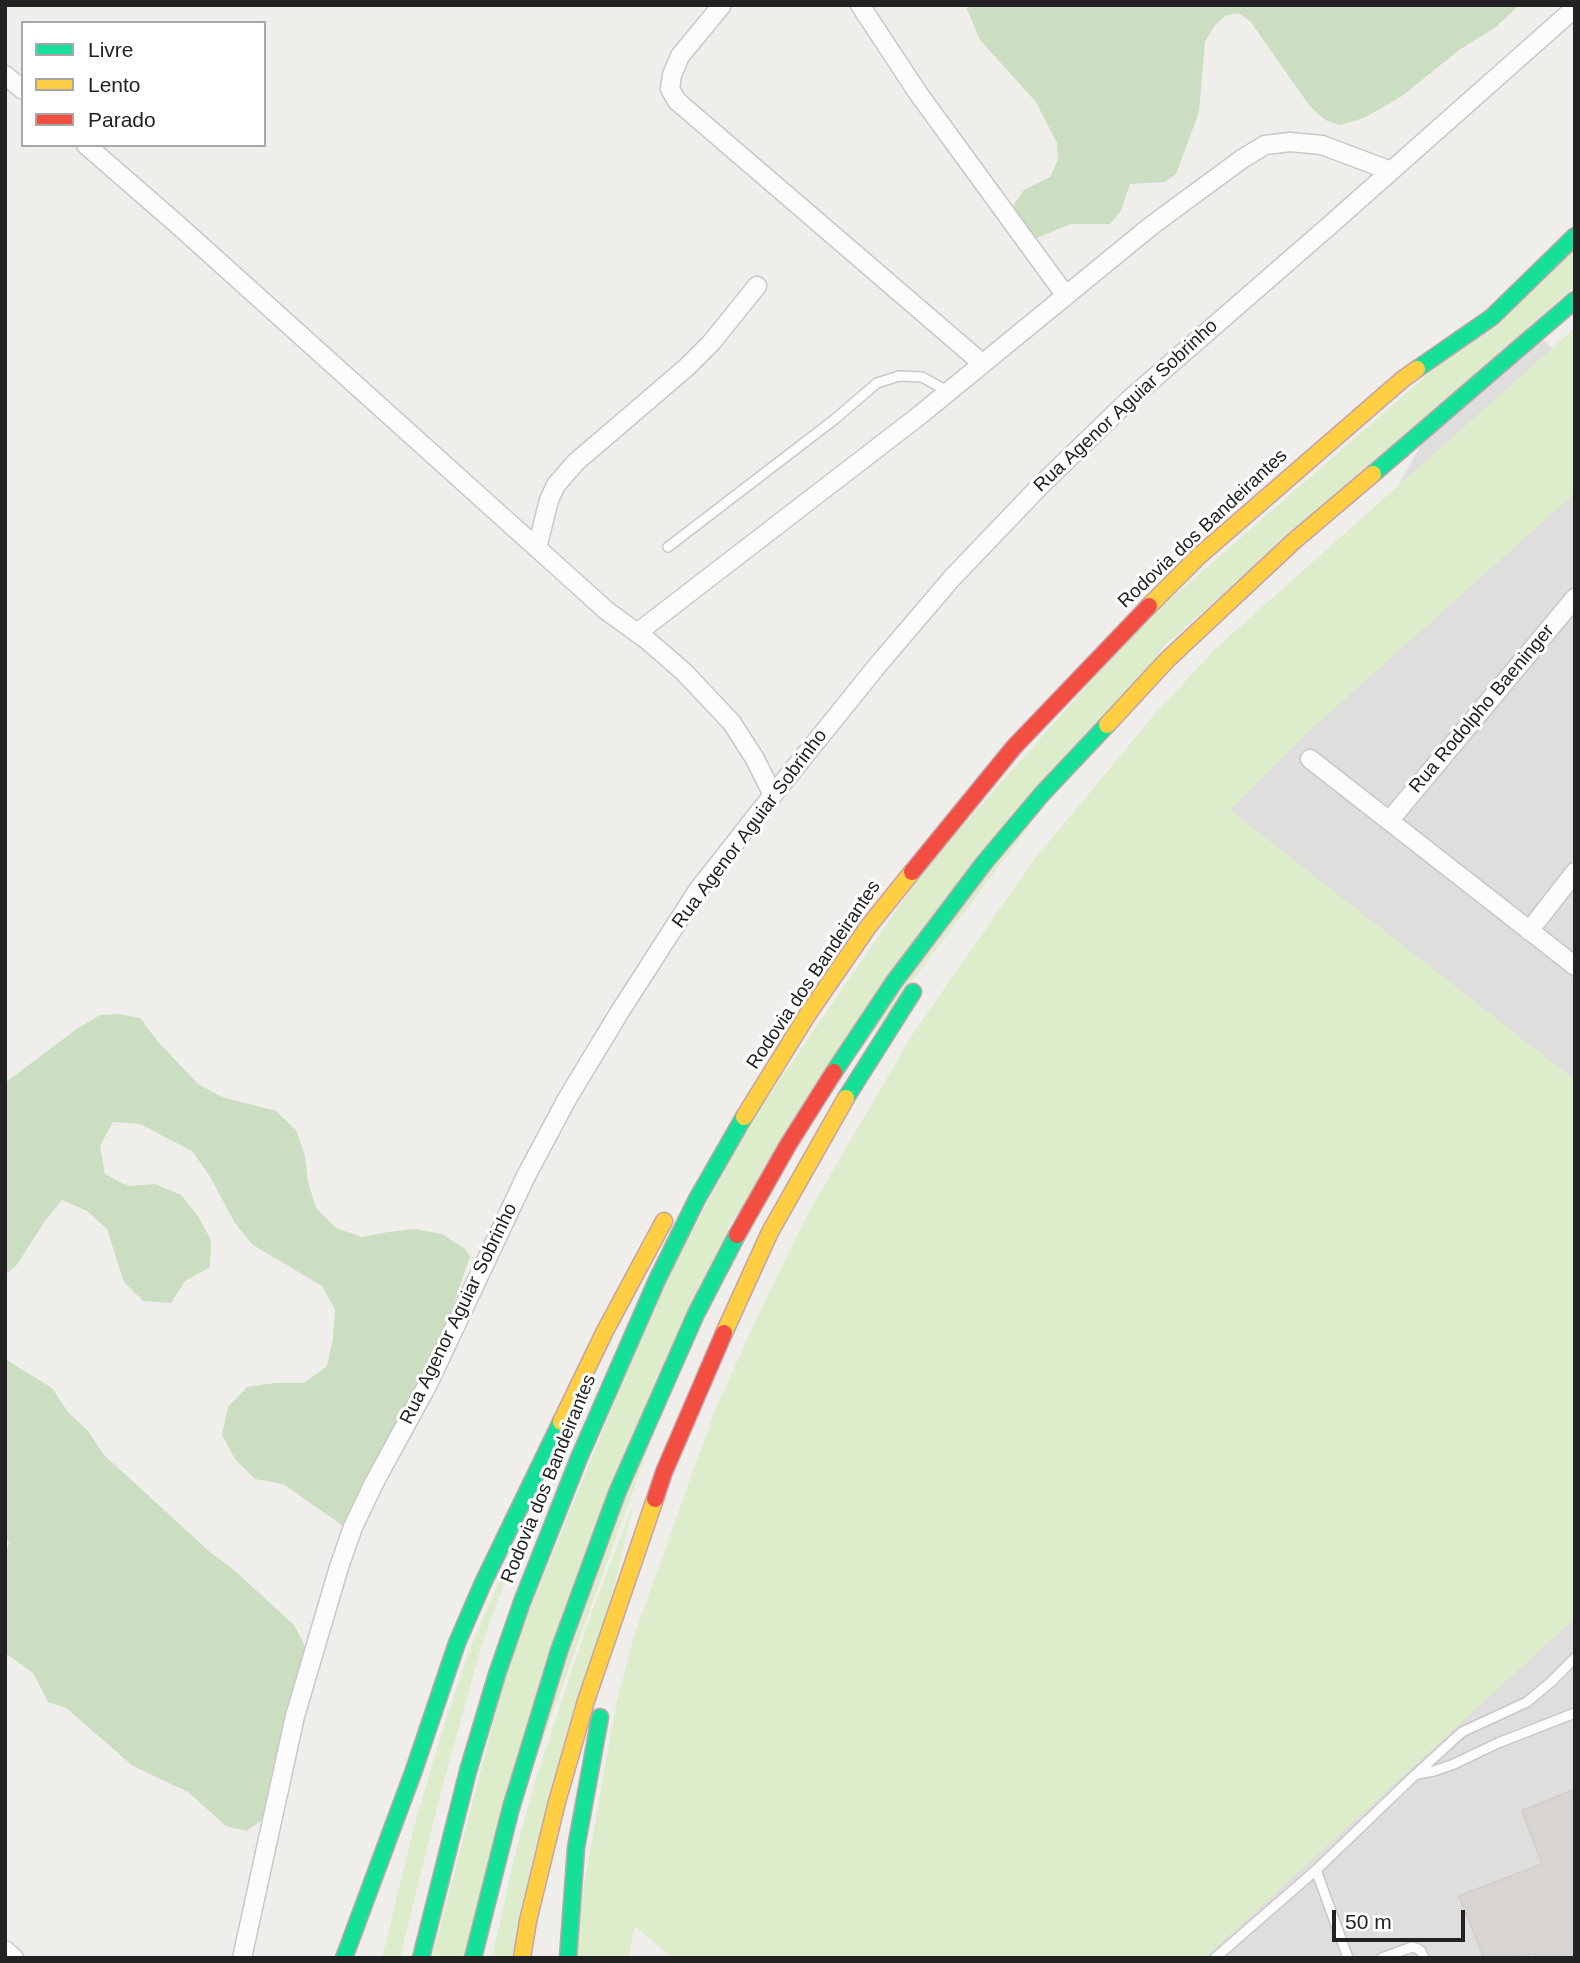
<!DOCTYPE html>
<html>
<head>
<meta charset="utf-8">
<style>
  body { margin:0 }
  #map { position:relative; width:1580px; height:1963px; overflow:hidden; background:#f0eeeb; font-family:Helvetica,sans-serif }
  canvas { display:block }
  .frame { position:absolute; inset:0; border:7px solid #222; pointer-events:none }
  .legend { position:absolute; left:21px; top:21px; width:245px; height:126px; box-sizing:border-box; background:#fff; border:2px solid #a7a7a7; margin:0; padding:9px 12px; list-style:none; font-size:21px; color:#222 }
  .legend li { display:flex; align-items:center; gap:14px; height:35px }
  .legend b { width:35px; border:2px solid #a7a7a7 }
  .scale { position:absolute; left:1332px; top:1910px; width:133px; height:32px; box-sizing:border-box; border:4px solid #222; border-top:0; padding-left:9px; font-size:21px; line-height:24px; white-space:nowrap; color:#222; -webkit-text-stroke:5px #fff; paint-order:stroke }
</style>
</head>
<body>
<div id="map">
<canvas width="1580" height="1963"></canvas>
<div class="frame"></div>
<ul class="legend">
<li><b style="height:9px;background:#16e098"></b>Livre</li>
<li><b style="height:9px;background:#ffcf43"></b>Lento</li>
<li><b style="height:9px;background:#f24e42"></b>Parado</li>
</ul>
<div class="scale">50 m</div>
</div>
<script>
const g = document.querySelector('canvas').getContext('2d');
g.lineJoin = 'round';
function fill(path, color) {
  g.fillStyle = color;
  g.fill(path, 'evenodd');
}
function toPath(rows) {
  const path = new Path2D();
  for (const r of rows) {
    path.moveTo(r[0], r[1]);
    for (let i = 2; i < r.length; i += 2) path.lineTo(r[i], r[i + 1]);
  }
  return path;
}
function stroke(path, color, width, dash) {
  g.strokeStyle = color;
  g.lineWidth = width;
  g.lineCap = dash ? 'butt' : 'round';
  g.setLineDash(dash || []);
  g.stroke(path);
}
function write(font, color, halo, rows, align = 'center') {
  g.font = font + ' Helvetica,sans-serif';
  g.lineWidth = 6;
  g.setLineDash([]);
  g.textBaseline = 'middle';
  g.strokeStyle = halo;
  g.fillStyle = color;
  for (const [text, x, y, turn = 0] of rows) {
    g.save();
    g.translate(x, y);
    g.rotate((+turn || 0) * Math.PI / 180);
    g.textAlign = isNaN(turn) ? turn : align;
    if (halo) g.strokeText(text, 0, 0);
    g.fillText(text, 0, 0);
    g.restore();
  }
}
fill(toPath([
  [1492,317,1536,334,1575,367,1575,1958,741,1958,649,1855,1264,728]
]), '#dfdedc');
fill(toPath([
  [1575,246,1575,286,1165,645,729,1225,464,1958,432,1958,510,1658,663,1283,755,1116,926,867,1143,623],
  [1575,328,1575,493,1307,733,1230,810,1575,1080,1575,1618,1205,1958,672,1958,635,1926,628,1958,574,1958,584,1885,616,1705,634,1636,715,1410,761,1309,808,1213,914,1032,1033,861,1154,715,1214,650],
  [539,1501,507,1576,481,1647,437,1807,400,1958,382,1958,414,1827,441,1735,468,1653,496,1588],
  [634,1502,615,1583,512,1958,492,1958,516,1850,536,1778,590,1617]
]), '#ddeccb');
fill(toPath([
  [968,5,1519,5,1496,27,1459,50,1402,96,1364,118,1340,125,1325,120,1309,105,1250,21,1238,13,1225,16,1215,25,1205,42,1199,112,1176,174,1165,182,1130,184,1121,211,1110,224,1071,224,1024,243,1017,232,1014,204,1024,190,1050,177,1058,160,1057,143,1036,102,980,40,967,9],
  [118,1014,140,1018,159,1043,198,1084,222,1097,276,1111,296,1130,305,1155,308,1182,316,1208,336,1228,362,1237,388,1232,415,1229,442,1234,465,1249,470,1256,431,1372,349,1530,283,1484,255,1479,235,1459,222,1435,228,1407,247,1387,275,1383,304,1383,327,1366,333,1338,335,1310,322,1286,253,1245,235,1223,209,1175,192,1151,140,1124,113,1122,100,1146,105,1174,128,1186,155,1184,181,1195,198,1216,211,1240,210,1267,185,1281,171,1303,143,1301,124,1282,107,1229,87,1211,62,1200,45,1221,16,1266,5,1275,5,1083,78,1028,100,1015],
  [5,1359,52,1388,68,1412,88,1431,104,1455,210,1552,234,1570,294,1625,307,1650,276,1796,261,1821,246,1831,226,1826,188,1792,133,1766,66,1708,48,1702,33,1673,5,1653,5,1556,9,1543,5,1536]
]), '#cbdec1');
const building = toPath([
  [1575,1789,1575,1958,1534,1958,1536,1953,1506,1958,1484,1958,1459,1896,1542,1864,1522,1811,1575,1789]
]);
fill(building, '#d7d4d2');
stroke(building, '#d3d0cc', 2);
const lane = toPath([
  [668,547,835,419,877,383,899,376,922,377,949,392],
  [1417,1774,1434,1771,1454,1764,1498,1743,1575,1713],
  [1316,1870,1348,1958],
  [1215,1958,1316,1870,1415,1775,1462,1732,1527,1702,1551,1682,1575,1658],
  [1382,1958,1412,1947,1416,1948,1421,1951,1424,1958]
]);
const street = toPath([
  [722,5,680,56,672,75,670,89,677,101,983,364],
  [860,5,918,93,1066,296],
  [5,75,23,90],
  [86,145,178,225,607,611,647,640,684,672,732,723,755,759,773,795],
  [537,548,549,500,556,485,576,462,687,367,711,343,757,286],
  [637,633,920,415,1151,226,1242,159,1265,145,1290,142,1322,145,1391,171],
  [1310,759,1575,966],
  [1389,821,1575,598],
  [1529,931,1575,872],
  [5,1950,14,1958],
  [242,1958,295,1716,339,1567,353,1527,374,1483,428,1384,526,1176,567,1099,619,1013,698,890,760,811,877,666,952,578,1041,485,1130,399,1329,226,1575,8]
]);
const fast = toPath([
  [1417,369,1492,317,1575,236],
  [1373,474,1575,300],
  [834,1072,894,982,984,863,1042,794,1107,725],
  [846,1098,913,992],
  [344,1958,414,1770,457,1643,483,1583,561,1422],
  [421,1958,468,1771,497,1674,522,1602,579,1458,657,1280,697,1199,744,1117],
  [473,1958,511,1808,559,1651,617,1493,696,1314,737,1235],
  [568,1958,576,1848,600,1717]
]);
const slow = toPath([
  [1149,606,1199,556,1403,379,1417,369],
  [1107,725,1167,660,1294,541,1373,474],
  [744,1117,808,1014,868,927,912,872],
  [724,1333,770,1232,846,1098],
  [561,1422,605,1331,664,1221],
  [522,1958,528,1921,557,1802,586,1701,655,1499]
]);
const jam = toPath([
  [912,872,1014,747,1149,606],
  [737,1235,788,1145,834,1072],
  [655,1499,664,1472,724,1333]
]);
stroke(lane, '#c9c8c7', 12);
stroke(street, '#c9c8c7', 21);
stroke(fast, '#c5a2ac', 19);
stroke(slow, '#c5a2ac', 19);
stroke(jam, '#c5a2ac', 19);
stroke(lane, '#fdfcfc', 9);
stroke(street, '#fdfcfc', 18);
stroke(fast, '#16e098', 16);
stroke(slow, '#ffcf43', 16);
stroke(jam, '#f24e42', 16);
write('19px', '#222', '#fff', [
  ["Rua Agenor Aguiar Sobrinho",1126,406,-43],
  ["Rodovia dos Bandeirantes",1203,529,-43],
  ["Rua Rodolpho Baeninger",1482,709,-50],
  ["Rua Agenor Aguiar Sobrinho",750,829,-53],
  ["Rodovia dos Bandeirantes",814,975,-56],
  ["Rua Agenor Aguiar Sobrinho",459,1314,-64],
  ["Rodovia dos Bandeirantes",549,1479,-68]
]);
</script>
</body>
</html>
